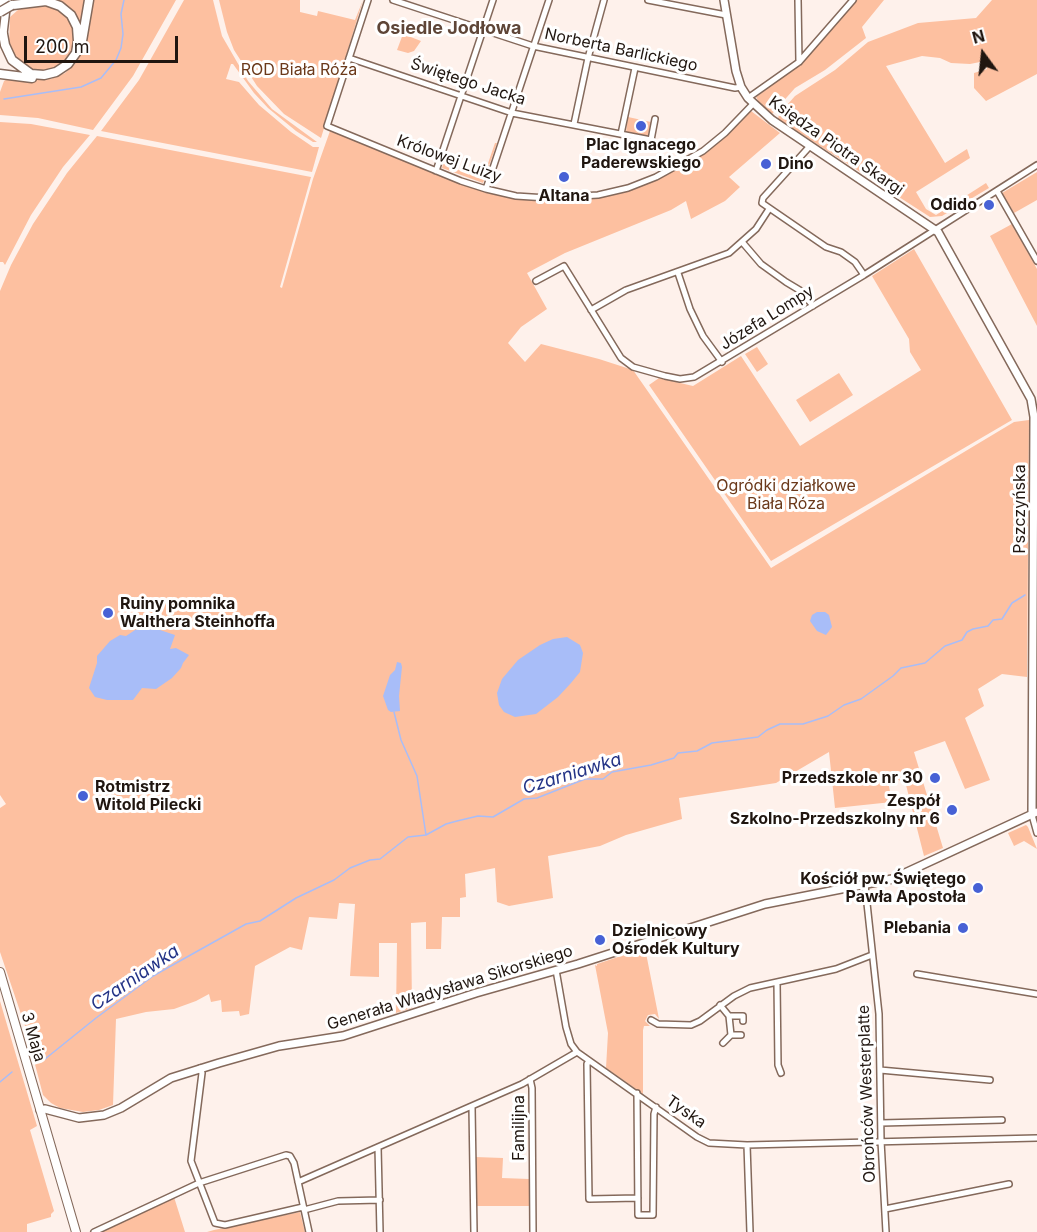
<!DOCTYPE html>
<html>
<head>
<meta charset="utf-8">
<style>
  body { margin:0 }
  #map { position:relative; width:1037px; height:1232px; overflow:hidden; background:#fef1eb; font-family:Inter,sans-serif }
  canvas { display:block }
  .north { position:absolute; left:953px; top:24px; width:60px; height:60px; -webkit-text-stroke:4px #fff; paint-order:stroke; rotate:345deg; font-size:16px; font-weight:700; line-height:24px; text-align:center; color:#201610 }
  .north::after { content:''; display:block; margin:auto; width:21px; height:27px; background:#201610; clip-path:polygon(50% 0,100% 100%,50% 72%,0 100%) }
  .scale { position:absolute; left:24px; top:36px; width:154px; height:27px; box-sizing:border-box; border:3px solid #201610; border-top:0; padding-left:8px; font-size:18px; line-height:21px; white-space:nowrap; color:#201610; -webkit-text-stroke:4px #fff; paint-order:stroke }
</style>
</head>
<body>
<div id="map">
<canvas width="1037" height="1232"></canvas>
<div class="north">N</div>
<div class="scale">200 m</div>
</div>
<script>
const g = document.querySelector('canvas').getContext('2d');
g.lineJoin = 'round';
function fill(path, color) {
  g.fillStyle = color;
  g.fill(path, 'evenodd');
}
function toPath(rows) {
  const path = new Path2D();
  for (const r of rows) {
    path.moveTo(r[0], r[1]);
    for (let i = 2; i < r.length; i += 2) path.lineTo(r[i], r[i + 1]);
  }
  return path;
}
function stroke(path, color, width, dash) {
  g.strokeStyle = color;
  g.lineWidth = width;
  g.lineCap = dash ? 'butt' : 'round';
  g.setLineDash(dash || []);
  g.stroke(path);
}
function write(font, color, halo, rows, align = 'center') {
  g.font = font + ' Inter,sans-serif';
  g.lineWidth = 6;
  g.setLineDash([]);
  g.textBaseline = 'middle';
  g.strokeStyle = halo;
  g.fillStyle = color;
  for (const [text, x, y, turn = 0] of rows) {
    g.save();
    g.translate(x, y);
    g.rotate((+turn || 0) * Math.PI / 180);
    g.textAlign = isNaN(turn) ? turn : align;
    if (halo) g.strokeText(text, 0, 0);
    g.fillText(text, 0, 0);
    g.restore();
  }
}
fill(toPath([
  [56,0,86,0,81,23,60,2],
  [91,0,176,0,133,76,93,130,38,118,0,115,0,92,4,81,11,77,37,80,51,79,65,73,75,64,82,49],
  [184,0,213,0,222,36,248,81,272,109,317,142,313,142,296,131,268,108,254,93,233,64,231,64,226,79,239,82,259,105,291,132,313,147,319,147,312,172,101,131,139,80],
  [219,0,300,0,300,12,317,16,318,11,355,20,363,0,321,138,284,114,257,86,234,50,227,32],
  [857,0,884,0,862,27,866,38,825,70,795,88,772,114,760,104,756,97,803,62],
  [992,0,1037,0,1037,74,986,101,974,88,974,73,987,69,985,61,970,64,951,63,940,58,922,56,886,66,945,163,967,149,970,158,916,192,926,209,936,215,986,183,989,188,942,216,930,217,778,119,779,114,795,96,835,70,868,42,918,23,976,18],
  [43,3,66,13,76,30,73,53,57,69,35,72,15,59,9,45,10,17,19,9],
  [403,34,421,41,414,51,408,53,397,50],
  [751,111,780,133,729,177,740,187,725,201,691,219,686,201,671,210,565,253,527,273,547,309,521,327,508,343,525,362,541,344,599,359,633,370,771,568,1014,422,1029,420,1027,677,1002,674,978,689,984,706,965,718,990,780,965,789,945,741,914,752,943,848,924,856,906,785,886,771,892,802,835,808,829,752,776,783,679,798,682,819,626,835,600,846,548,856,553,898,509,906,497,902,495,868,465,874,466,897,460,898,460,917,442,917,441,949,426,949,426,922,411,923,412,1008,396,1013,397,943,379,943,379,977,350,976,355,904,339,903,337,919,309,917,302,950,290,947,255,966,249,1014,240,1016,239,1011,222,1012,221,1000,211,1002,209,994,196,1001,174,1009,146,1012,116,1019,113,1105,99,1110,83,1112,60,1108,51,1103,43,1095,25,1026,0,952,0,808,6,804,0,795,0,291,11,265,33,224,67,173,97,136,311,177,280,287,282,288,313,179,330,131,487,193,521,199,556,202,585,200,624,192,670,173,720,141],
  [628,117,651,122,648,136,626,132],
  [0,122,31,124,90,135,63,167,31,215,5,265,3,262,0,262],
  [495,143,497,143,483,183,442,168,444,161,448,163,447,166,483,178],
  [1037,172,1037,200,1014,213,1002,193],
  [1012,224,1037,269,1037,326,990,236],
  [914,249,1012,420,771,561,649,385,659,378,693,386,741,356,800,446,921,370,910,352,909,339,872,276],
  [757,347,768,364,757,372,745,354],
  [839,373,853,395,810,422,796,400],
  [1026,825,1028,827,1037,849,1024,841,1014,846,1008,833],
  [645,948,659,1019,655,1014,648,1015,645,1021,650,1026,644,1026,643,1030,643,1094,606,1068,608,1033,595,965,597,966,597,964],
  [0,1001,37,1126,30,1130,54,1211,51,1214,51,1217,27,1224,27,1232,0,1232],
  [475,1157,503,1158,502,1178,529,1179,529,1206,476,1206],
  [174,1197,185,1232,95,1232],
  [300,1212,305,1232,207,1232,214,1230]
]), '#fdc0a0');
fill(toPath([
  [817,612,825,612,829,615,832,627,826,635,817,631,810,621,812,615],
  [148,626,175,635,170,649,176,648,189,655,183,663,181,668,172,678,156,689,142,688,133,700,107,700,95,697,89,688,97,663,97,656,110,641,120,635,126,636,135,630],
  [567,637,580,645,583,653,580,672,571,683,558,697,536,714,515,717,504,712,499,705,497,693,502,679,518,660,540,645,553,639],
  [397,662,401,663,402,667,399,696,400,711,391,712,388,710,383,696,390,675,395,670]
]), '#a8bdf8');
stroke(toPath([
  [4,99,81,87,101,78,116,60,121,48,123,34,121,14,124,0],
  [394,712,401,740,417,776,426,835],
  [40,1060,45,1059,96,1018,153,976,246,924,260,921,296,898,334,880,350,868,370,860,380,859,408,837,426,835,446,824,457,821,478,816,493,817,524,799,537,798,585,779,603,779,612,772,651,765,674,758,678,753,697,751,712,743,758,737,767,730,780,724,803,724,828,716,844,705,861,699,893,676,901,668,925,663,945,646,962,640,967,632,973,629,988,626,993,620,1002,619,1012,603,1025,595],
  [0,1082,12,1072]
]), '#a8bdf8', 1.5);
const minor = toPath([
  [368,0,327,126,461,181,486,189,516,196,547,198,598,195,628,188,656,177,703,151,725,133,753,104],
  [393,0,533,46,735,88,741,87],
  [648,0,726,15],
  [798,0,799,62],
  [349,58,512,113,651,140,655,119],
  [748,98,799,62,853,0],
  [574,124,588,58,604,0],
  [621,134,635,68],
  [810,146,763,198,762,203,826,247,841,252,855,262,864,275],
  [436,171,493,0],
  [486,189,549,0],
  [997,191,1037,261],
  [743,243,761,264,786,282,801,291,813,306],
  [678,273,690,309,703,336,722,362],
  [536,281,564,266,621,358,633,367,665,376,680,379,694,377,864,275,1037,165],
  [591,310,626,290,729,253,756,229,769,209],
  [1032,815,1037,833],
  [865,885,879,1014,881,1141,886,1232],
  [556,970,566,1027,571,1044,577,1052,697,1137,709,1143,747,1145,1037,1138],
  [917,974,1037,994],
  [777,982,778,1065,781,1073],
  [720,1005,729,1016,731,1035,741,1035],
  [729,1016,743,1016,743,1021],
  [651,1020,658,1024,691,1025,700,1021,734,996,750,988,836,969,872,955],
  [723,1043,731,1035],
  [589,1061,587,1064,589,1199,638,1198],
  [200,1068,202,1073,191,1161,215,1223,225,1225,303,1207],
  [880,1070,990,1080],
  [530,1079,532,1088,533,1232],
  [637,1093,638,1215,653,1215,654,1114,656,1107],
  [472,1107,474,1232],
  [881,1123,1002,1120],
  [747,1145,750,1232],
  [378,1147,380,1232],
  [298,1182,522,1084,577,1052],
  [885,1209,1009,1184],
  [304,1210,338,1201,380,1200],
  [94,1232,199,1183,286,1155,290,1156,294,1163,309,1232]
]);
const tertiary = toPath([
  [724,0,736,71,741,87,748,98,772,120,938,232,1031,399,1034,417,1032,815],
  [0,5,1,0],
  [3,34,7,0],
  [40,1110,45,1109,79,1118,104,1115,121,1108,171,1078,219,1063,279,1046,343,1036,476,993,578,964,765,904,892,879,1037,812]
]);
const secondary = toPath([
  [0,972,76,1232]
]);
const primary = toPath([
  [3,34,5,45,12,60,31,74,44,75,56,72,68,64,76,53,78,41,77,27,71,15,60,6,46,1,13,5],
  [82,41,89,0],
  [0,74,32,78]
]);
stroke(minor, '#84695b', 8);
stroke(tertiary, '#84695b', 10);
stroke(secondary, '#84695b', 10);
stroke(primary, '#84695b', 11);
stroke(minor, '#fff', 5);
stroke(tertiary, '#fff', 7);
stroke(secondary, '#fff', 8);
stroke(primary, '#fff', 8);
const primaryBridge = toPath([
  [0,12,12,5]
]);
stroke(primaryBridge, '#84695b', 11, []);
stroke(primaryBridge, '#fff', 8);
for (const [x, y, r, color] of [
  [641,126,6,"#4761d5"],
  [766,164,6,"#4761d5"],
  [564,177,6,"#4761d5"],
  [989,205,6,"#4761d5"],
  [108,613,6,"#4761d5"],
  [935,778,6,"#4761d5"],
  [83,796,6,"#4761d5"],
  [952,810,6,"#4761d5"],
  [978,888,6,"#4761d5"],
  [963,928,6,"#4761d5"],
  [600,940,6,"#4761d5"]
]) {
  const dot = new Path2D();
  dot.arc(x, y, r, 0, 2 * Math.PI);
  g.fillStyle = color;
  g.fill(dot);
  stroke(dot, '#fff', 2);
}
write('16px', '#201610', '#fff', [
  ["Norberta Barlickiego",621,50,12],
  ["Świętego Jacka",468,82,18],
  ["Księdza Piotra Skargi",836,146,35],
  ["Królowej Luizy",449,159,20],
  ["Józefa Lompy",767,318,-32],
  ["Pszczyńska",1020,509,-90],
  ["Generała Władysława Sikorskiego",450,988,-17],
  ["3 Maja",33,1037,74],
  ["Obrońców Westerplatte",867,1094,-92],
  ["Tyska",686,1112,35],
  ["Familijna",519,1128,-90]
]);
write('16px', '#6b391a', '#fff', [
  ["ROD Biała Róża",299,70],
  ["Ogródki działkowe",786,486],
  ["Biała Róza",786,504]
]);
write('bold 16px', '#201610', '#fff', [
  ["Plac Ignacego",641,145,"center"],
  ["Paderewskiego",641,163,"center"],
  ["Dino",778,164,"left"],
  ["Altana",564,196,"center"],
  ["Odido",977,205],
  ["Ruiny pomnika",120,604,"left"],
  ["Walthera Steinhoffa",120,622,"left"],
  ["Przedszkole nr 30",923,778],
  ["Rotmistrz",95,787,"left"],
  ["Witold Pilecki",95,805,"left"],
  ["Zespół",940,801],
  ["Szkolno-Przedszkolny nr 6",940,819],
  ["Kościół pw. Świętego",966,879],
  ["Pawła Apostoła",966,897],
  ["Plebania",951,928],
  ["Dzielnicowy",612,931,"left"],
  ["Ośrodek Kultury",612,949,"left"]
], 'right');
write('bold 18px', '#5e4537', '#fff', [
  ["Osiedle Jodłowa",449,29]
]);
write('italic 18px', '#233386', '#fff', [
  ["Czarniawka",572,774,-17],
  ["Czarniawka",135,978,-34]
]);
</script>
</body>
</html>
